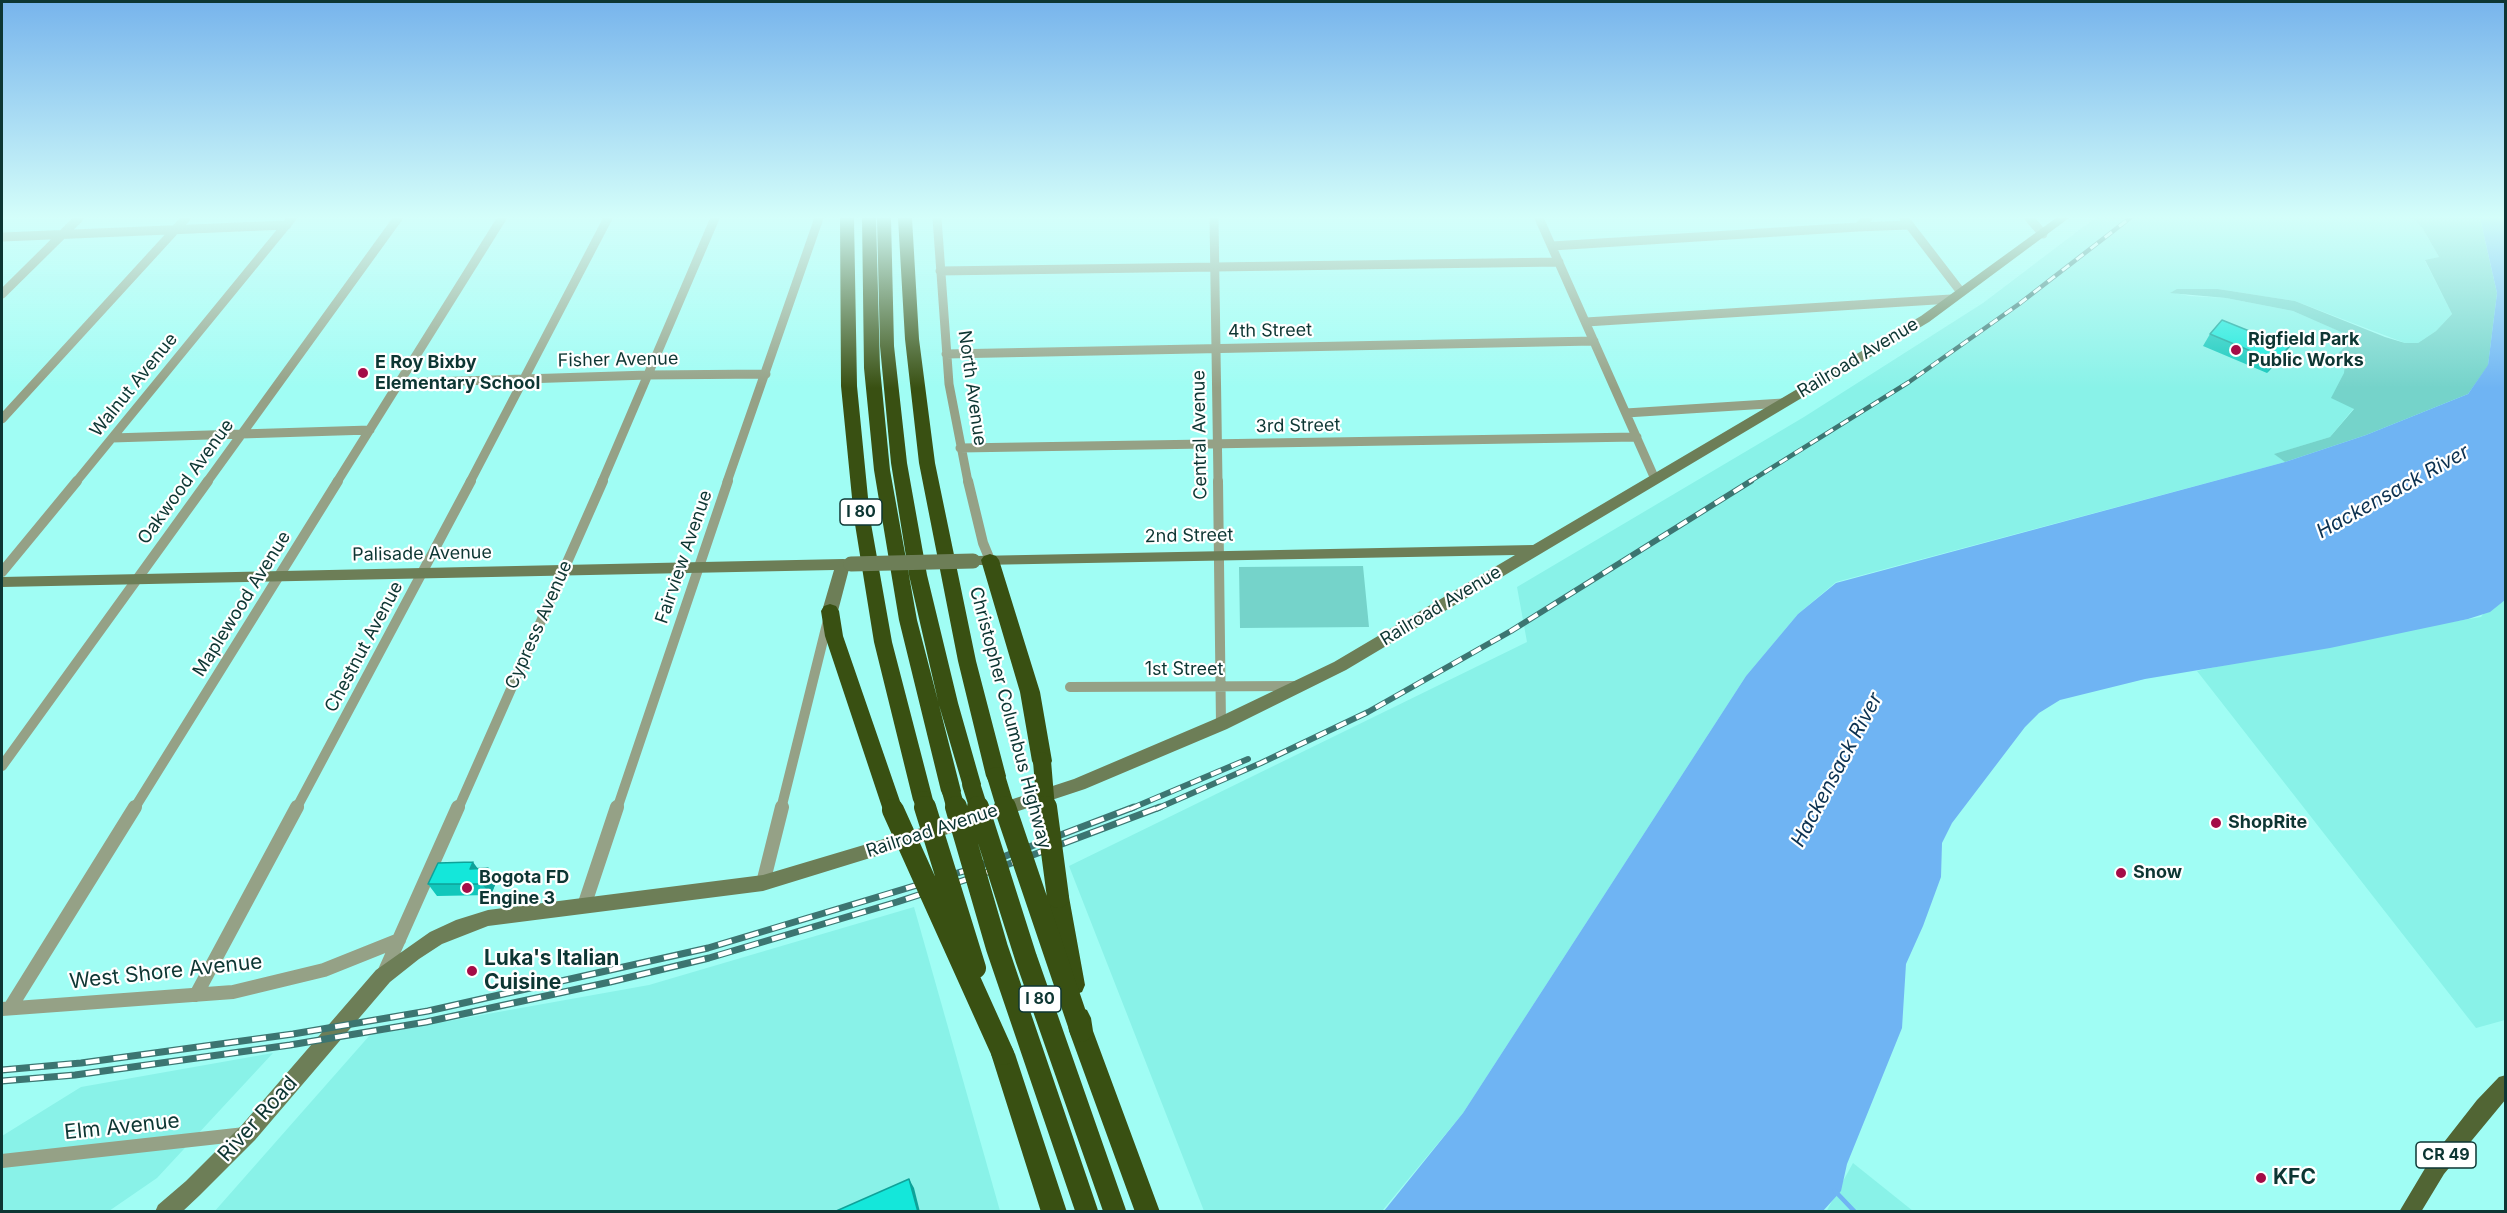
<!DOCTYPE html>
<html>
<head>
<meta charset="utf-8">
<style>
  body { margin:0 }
  #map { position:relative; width:2507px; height:1213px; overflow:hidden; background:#a0fdf4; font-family:Inter,sans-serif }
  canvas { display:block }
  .frame { position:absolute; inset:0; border:3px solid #0d3633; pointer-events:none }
</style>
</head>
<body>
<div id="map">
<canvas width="2507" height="1213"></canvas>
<div class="frame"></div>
</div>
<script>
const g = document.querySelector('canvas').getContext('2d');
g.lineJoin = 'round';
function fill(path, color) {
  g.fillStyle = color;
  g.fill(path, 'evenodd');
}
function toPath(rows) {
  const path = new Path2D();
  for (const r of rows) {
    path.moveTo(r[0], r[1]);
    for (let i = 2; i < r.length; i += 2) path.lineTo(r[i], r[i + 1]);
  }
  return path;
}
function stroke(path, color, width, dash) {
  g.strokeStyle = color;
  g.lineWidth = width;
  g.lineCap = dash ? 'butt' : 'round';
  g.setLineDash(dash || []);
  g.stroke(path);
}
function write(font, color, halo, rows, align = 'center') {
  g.font = font + ' Inter,sans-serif';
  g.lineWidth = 4.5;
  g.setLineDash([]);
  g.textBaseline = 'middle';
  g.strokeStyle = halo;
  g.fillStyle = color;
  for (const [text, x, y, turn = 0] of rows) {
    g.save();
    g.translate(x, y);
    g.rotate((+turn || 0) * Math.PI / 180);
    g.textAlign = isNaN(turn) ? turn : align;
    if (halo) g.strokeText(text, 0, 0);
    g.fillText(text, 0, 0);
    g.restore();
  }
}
fill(toPath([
  [2095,218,2412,218,2423,229,2439,257,2425,261,2452,314,2436,331,2418,343,2405,343,2295,301,2218,289,2171,292,2190,296,2226,298,2293,311,2374,346,2354,408,2330,437,2275,454,2285,462,1836,582,1798,614,1746,676,1463,1113,1382,1211,1204,1211,1069,866,1527,642,1517,587,1804,417,1983,303],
  [2505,584,2505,1020,2476,1028,2197,671,2349,639,2481,617],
  [914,907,1000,1211,214,1212,370,1035,649,985],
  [273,1053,157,1178,109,1211,2,1212,2,1136,81,1087],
  [1853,1163,1913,1211,1826,1212]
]), '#89f2e8');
fill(toPath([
  [2412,218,2480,218,2497,293,2488,366,2468,394,2366,435,2285,462,2274,454,2330,437,2354,409,2331,398,2344,373,2345,364,2338,354,2349,342,2350,336,2293,311,2226,298,2170,293,2177,289,2218,289,2295,301,2385,337,2405,343,2418,343,2436,331,2452,314,2425,260,2439,257,2423,229],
  [1363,566,1369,627,1240,628,1239,567]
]), '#75d3ca');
fill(toPath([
  [2480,218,2505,218,2505,600,2490,612,2468,619,2330,648,2145,679,2060,700,2039,713,2025,727,1952,823,1942,843,1941,877,1923,926,1906,964,1902,1028,1847,1164,1841,1191,1823,1211,1384,1211,1463,1113,1746,676,1798,614,1836,583,2285,462,2366,435,2468,394,2488,365,2497,293]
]), '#6fb4f3');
stroke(toPath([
  [1835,1191,1855,1212]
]), '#6fb4f3', 4.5);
stroke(toPath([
  [937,218,949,384,968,482],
  [1214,218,1218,482],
  [1539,218,1655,479],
  [1904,218,1961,292],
  [2029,218,2043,234],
  [1858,227,1908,225],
  [2,237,287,225],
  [1552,246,1858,227,1868,218],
  [940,271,1559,262],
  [2,294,79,218],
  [1586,322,1951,299],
  [946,354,1594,341],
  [399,383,648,375,766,374],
  [1626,413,1783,403],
  [2,419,186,218],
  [112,438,370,430],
  [960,448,1637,437],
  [76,482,292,218],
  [207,482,398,218],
  [337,482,502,218],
  [470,482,608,218],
  [602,482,715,218],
  [727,482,819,218]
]), '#95a186', 9);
stroke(toPath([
  [968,481,983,543,990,560],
  [1218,481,1221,724],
  [2,572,77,481],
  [1070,687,1298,686],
  [2,766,208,481],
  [134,809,338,481],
  [296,809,471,481],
  [458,809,603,481],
  [617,809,728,481],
  [781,809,828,620]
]), '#95a186', 10);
stroke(toPath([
  [763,883,782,807],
  [584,906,617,807],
  [384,973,458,807],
  [196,995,297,807],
  [10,1008,135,807],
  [2,1009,233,992,324,970,399,940],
  [2,1161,245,1134]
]), '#95a186', 14);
fill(toPath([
  [2056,218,2069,218,1929,322,1346,670,1227,729,1085,789,961,830,763,891,488,926,442,944,419,959,390,982,255,1140,200,1195,182,1212,155,1212,158,1205,186,1181,241,1126,376,970,430,932,456,920,488,910,763,875,961,816,1074,779,1215,719,1334,662,1515,555,980,565,975,564,973,560,975,556,1533,545,1921,316,2056,218],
  [843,559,856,560,858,564,856,568,849,569,838,611,835,615,830,617,825,615,822,611,834,570,2,587,2,577,843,559]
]), '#6d7e57');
fill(toPath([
  [2506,1075,2506,1099,2444,1174,2421,1212,2399,1212,2430,1160,2477,1100,2499,1077,2506,1075]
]), '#516534');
fill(toPath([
  [840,218,854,218,857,386,870,518,892,642,933,800,930,806,923,808,916,806,913,800,874,642,854,518,841,386,840,218],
  [862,218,876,218,880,368,890,470,917,620,938,701,909,575,891,463,880,346,877,218,891,218,894,346,907,463,927,575,958,703,981,784,978,790,971,792,964,790,939,705,961,791,958,797,951,799,944,797,941,791,899,620,874,470,864,368,862,218],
  [898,218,912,218,919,339,935,463,976,661,1006,776,1003,782,996,784,989,782,986,776,958,661,919,463,905,339,898,218],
  [990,554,996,556,999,560,1040,692,1052,761,1049,767,1042,769,1035,767,1032,761,1020,692,981,560,984,556,990,554],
  [830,604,836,606,839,611,843,636,903,810,900,816,893,819,886,816,883,810,825,636,821,611,824,606,830,604],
  [1058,888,1066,890,1069,897,1085,985,1082,992,1074,995,1066,992,1063,985,1047,897,1050,890,1058,888],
  [1079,1007,1087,1010,1091,1018,1093,1031,1160,1212,1135,1212,1069,1031,1067,1018,1071,1010,1079,1007],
  [1003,1043,1011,1046,1015,1054,1067,1212,1041,1212,991,1054,995,1046,1003,1043]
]), '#395012');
const railFar2 = toPath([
  [1749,482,1909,382,2019,304,2130,218]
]);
const railFar1 = toPath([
  [1130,809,1248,759],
  [1156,809,1261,763,1368,712,1511,631,1751,481]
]);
const rail = toPath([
  [2,1070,81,1063,293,1034,428,1011,708,948,974,868,1134,807],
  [2,1081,75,1075,290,1045,426,1022,610,982,709,958,897,902,977,876,1160,807]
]);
stroke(railFar2, '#3c7571', 4.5);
stroke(railFar1, '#3c7571', 6);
stroke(rail, '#3c7571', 7);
stroke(railFar2, '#fff', 3, [9]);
stroke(railFar1, '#fff', 4, [11]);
stroke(rail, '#fff', 4.5, [14]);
stroke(toPath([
  [851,564,973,561]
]), '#6d7e57', 15);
stroke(toPath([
  [1042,761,1046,809],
  [996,776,1006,809],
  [971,784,979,809],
  [951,791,956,809],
  [923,800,926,809]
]), '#395012', 18);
stroke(toPath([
  [925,807,975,968],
  [956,807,997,948,1087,1212],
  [978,807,1026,958,1115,1212],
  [1005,807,1081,1031],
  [1046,807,1058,897],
  [893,810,1003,1054]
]), '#395012', 22);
fill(toPath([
  [2210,334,2289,347,2280,359,2267,373,2203,346],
  [488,868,497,880,491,895,437,896,428,884,478,869]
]), '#11c7bb');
fill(toPath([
  [2289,347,2280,359,2267,373,2275,361],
  [473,862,481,873,470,869],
  [488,868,497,880,491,895,482,884],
  [909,1179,914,1188,920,1212,918,1212]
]), '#0ea299');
const building = toPath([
  [2222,320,2289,347,2275,361,2210,334,2222,320],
  [473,862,470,869,488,868,482,884,428,884,438,863,473,862],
  [909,1179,918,1212,834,1212,909,1179]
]);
fill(building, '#14e7da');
stroke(building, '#0ea299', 1.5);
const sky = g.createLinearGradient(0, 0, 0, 388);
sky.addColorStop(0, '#77b4ec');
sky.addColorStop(0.56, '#d4fefa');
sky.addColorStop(1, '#d4fefa00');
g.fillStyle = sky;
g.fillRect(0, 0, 2507, 388);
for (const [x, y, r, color] of [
  [2236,350,6,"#a40c47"],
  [363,373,6,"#a40c47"],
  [2216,823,6,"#a40c47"],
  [2121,873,6,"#a40c47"],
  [467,888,6,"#a40c47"],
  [472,971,6,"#a40c47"],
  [2261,1178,6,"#a40c47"]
]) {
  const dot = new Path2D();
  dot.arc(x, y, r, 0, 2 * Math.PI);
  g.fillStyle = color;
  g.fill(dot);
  stroke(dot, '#fff', 2);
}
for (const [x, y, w] of [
  [861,512,42],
  [1040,999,42],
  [2446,1155,60]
]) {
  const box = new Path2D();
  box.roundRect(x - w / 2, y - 13, w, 26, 4.5);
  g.fillStyle = '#fff';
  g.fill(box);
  stroke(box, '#0d3633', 1.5);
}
write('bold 16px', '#0d3633', null, [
  ["I 80",861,512],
  ["I 80",1040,999],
  ["CR 49",2446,1155]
]);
write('18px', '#0d3633', '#fff', [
  ["4th Street",1270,331,-1],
  ["Railroad Avenue",1858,358,-31],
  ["Fisher Avenue",618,360,-1],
  ["Walnut Avenue",134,385,-51],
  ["North Avenue",972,388,82],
  ["3rd Street",1298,426,-1],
  ["Central Avenue",1200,435,-91],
  ["Oakwood Avenue",186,482,-54],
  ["2nd Street",1189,536,-1],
  ["Palisade Avenue",422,554,-1],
  ["Fairview Avenue",684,557,-71],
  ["Maplewood Avenue",242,604,-58],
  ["Railroad Avenue",1441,606,-31],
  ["Cypress Avenue",539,625,-66],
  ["Chestnut Avenue",364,647,-62],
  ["1st Street",1184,670],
  ["Christopher Columbus Highway",1010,718,75],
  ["Railroad Avenue",932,831,-18]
]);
write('bold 18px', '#0d3633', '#fff', [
  ["Rigfield Park",2248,340],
  ["Public Works",2248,361],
  ["E Roy Bixby",375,363],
  ["Elementary School",375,384],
  ["ShopRite",2228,823],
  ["Snow",2133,873],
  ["Bogota FD",479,878],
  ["Engine 3",479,899]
], 'left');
write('italic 20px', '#0b3150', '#fff', [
  ["Hackensack River",2393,492,-29],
  ["Hackensack River",1837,770,-62]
]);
write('bold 21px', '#0d3633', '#fff', [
  ["Luka's Italian",484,959],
  ["Cuisine",484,983],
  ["KFC",2273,1178]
], 'left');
write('21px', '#0d3633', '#fff', [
  ["West Shore Avenue",166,972,-6],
  ["River Road",258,1119,-48],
  ["Elm Avenue",122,1127,-6]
]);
</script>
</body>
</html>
